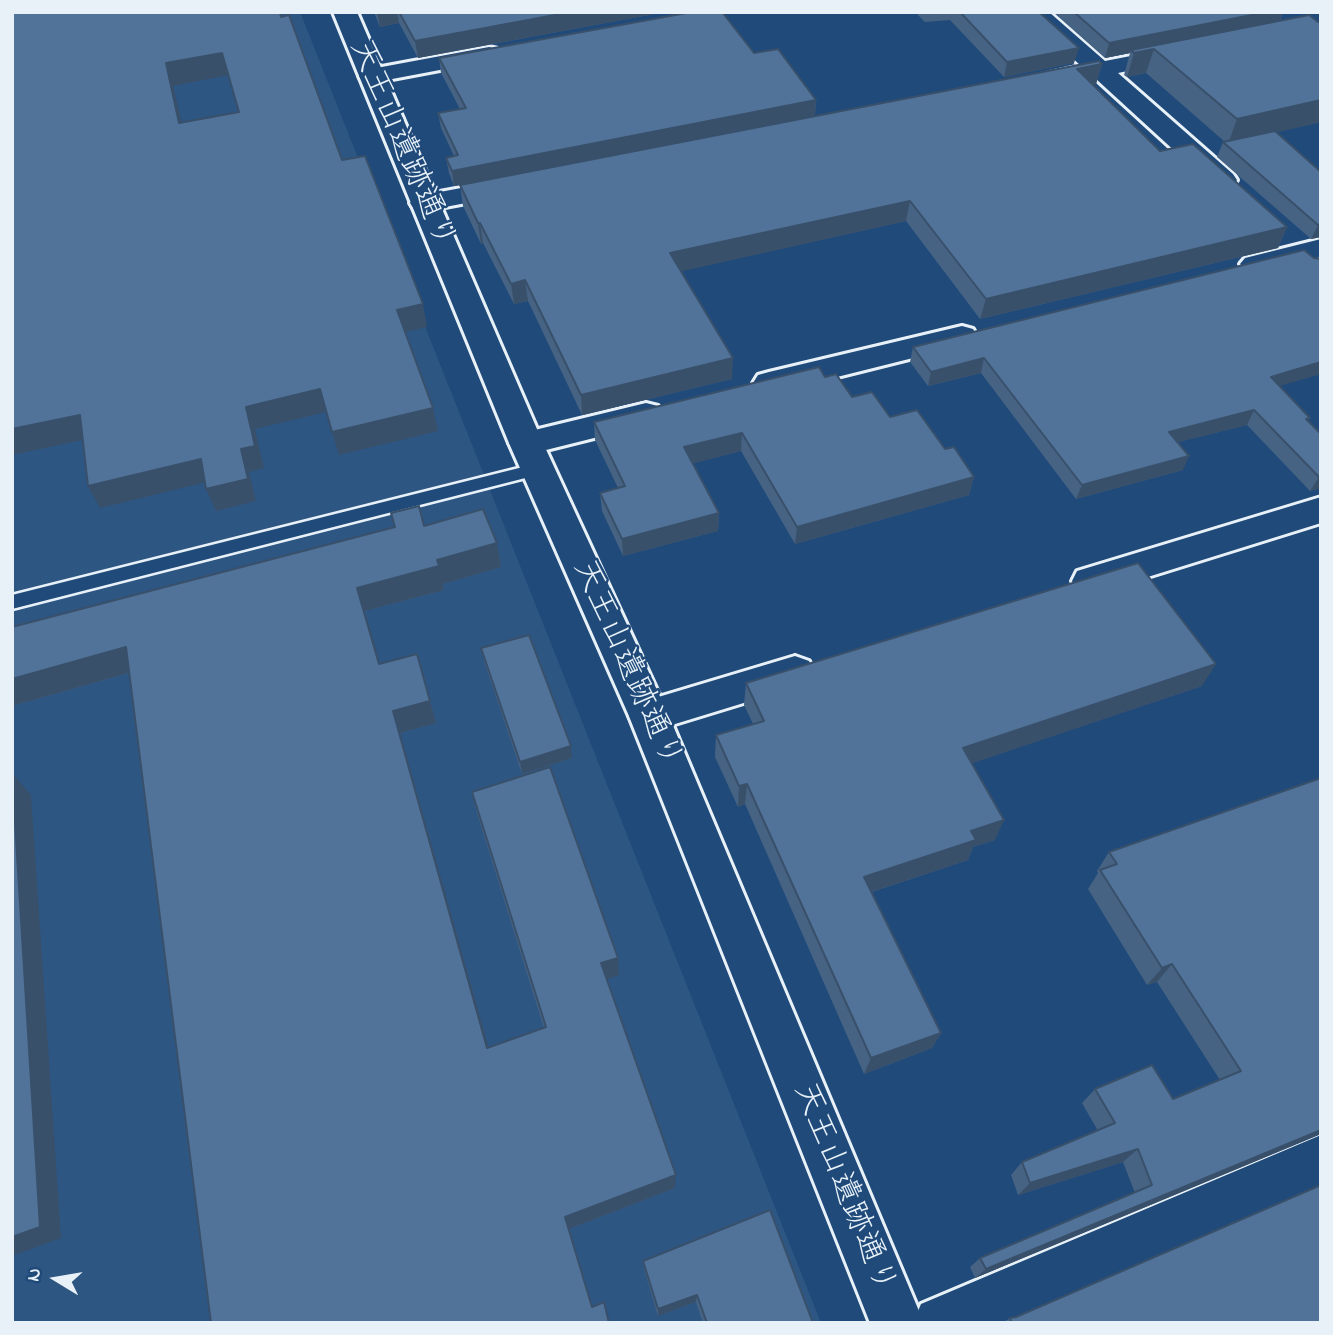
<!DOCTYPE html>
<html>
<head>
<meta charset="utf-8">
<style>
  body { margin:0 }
  #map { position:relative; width:1333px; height:1335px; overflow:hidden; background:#1f4a7a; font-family:"Indie Flower",sans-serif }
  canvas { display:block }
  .frame { position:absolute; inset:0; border:14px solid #e8f1f8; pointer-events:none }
  .north { position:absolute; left:21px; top:1244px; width:70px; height:70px; -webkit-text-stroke:5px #1f4a7a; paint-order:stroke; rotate:281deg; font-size:19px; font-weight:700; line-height:28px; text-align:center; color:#e8f1f8 }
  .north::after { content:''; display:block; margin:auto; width:24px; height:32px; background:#e8f1f8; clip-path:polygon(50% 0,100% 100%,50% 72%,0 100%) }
</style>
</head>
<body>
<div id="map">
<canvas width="1333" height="1335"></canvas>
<div class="frame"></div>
<div class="north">N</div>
</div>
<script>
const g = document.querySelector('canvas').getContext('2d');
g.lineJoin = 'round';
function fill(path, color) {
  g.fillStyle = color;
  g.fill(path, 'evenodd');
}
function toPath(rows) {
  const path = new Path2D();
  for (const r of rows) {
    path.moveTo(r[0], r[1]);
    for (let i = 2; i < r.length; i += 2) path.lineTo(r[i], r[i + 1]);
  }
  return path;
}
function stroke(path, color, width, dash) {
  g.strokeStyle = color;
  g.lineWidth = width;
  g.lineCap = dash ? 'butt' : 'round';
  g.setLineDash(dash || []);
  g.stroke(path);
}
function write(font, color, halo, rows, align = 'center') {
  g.font = font + ' "Indie Flower","Klee One",sans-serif';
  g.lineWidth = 5;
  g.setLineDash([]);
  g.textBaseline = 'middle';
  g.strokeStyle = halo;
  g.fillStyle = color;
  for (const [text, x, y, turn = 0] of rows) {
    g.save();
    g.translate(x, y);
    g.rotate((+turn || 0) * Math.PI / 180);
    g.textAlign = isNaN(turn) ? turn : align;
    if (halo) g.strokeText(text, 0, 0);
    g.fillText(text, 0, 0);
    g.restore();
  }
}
fill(toPath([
  [12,12,300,12,821,1323,12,1323]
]), '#2e5683');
const lane = toPath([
  [539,463,547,469,545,473,12,609,12,595,539,463]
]);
const street = toPath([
  [1023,12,1049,12,1105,61,1177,47,1186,49,1189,54,1186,59,1118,73,1233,174,1237,180,1233,186,1223,188,1213,186,1095,78,1050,88,1041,85,1037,80,1041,75,1081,66,1023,12],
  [489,47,498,49,501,54,498,59,371,83,362,81,359,76,362,71,371,69,489,47],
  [514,178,524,180,528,186,524,192,424,211,414,209,410,203,414,197,424,195,514,178],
  [1321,239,1321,257,1255,273,1245,270,1240,264,1245,258,1321,239],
  [962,326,973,329,977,336,973,343,769,394,758,391,753,383,758,375,769,372,962,326],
  [646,403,658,406,662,414,658,422,526,455,514,451,509,443,514,435,646,403],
  [1321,497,1321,523,1090,595,1077,591,1072,581,1077,571,1321,497],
  [795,656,809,661,814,672,809,683,649,732,635,728,629,716,635,704,795,656],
  [1321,1135,1321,1185,1003,1323,913,1323,921,1304,1321,1135]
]);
const secondary = toPath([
  [333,12,357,12,543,443,669,716,924,1323,870,1323,629,716,509,443,333,12]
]);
stroke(lane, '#e8f1f8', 5);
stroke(street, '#e8f1f8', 6);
stroke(secondary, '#e8f1f8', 6);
fill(lane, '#1f4a7a');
fill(street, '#1f4a7a');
fill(secondary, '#1f4a7a');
fill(toPath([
  [374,12,665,12,418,58,399,23,380,27],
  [915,12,1039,12,1074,63,1004,77,950,20,925,22],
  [1053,12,1283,12,1280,21,1321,21,1321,122,1277,132,1321,172,1321,237,1311,239,1217,157,1223,142,1225,142,1146,73,1127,77,1124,75,1130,53,1105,58],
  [754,53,816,100,815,115,454,186,449,173,446,158,454,156,441,128,438,113,460,109,441,73,439,58],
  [1102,64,1096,84,1093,85,1160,151,1287,227,1278,248,980,319,906,221,681,271,732,379,582,415,528,301,514,304,483,243,481,244,463,206,460,185],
  [1314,258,1280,386,1308,421,1321,434,1321,488,1310,491,1247,425,1178,442,1183,470,1076,499,981,373,928,386,910,362,913,347],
  [825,377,852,397,890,417,945,449,974,477,969,495,795,544,741,451,693,463,719,513,718,531,623,556,602,511,600,493,618,488,595,440,594,422],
  [424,526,501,567,443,584,444,590,365,611,380,664,430,701,436,723,400,733,488,1047,544,1028,477,813,472,792,619,975,607,979,675,1188,569,1229,592,1307,609,1323,211,1323,129,673,12,706,12,627,395,527],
  [481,648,572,758,522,774,484,661],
  [746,683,1202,686,972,763,995,840,973,847,968,860,872,892,941,1033,932,1048,864,1074,745,804,738,807,715,757,716,735,753,724,744,705],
  [1321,778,1321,1134,975,1278,970,1267,980,1258,1135,1193,1123,1162,1018,1195,1011,1175,1022,1162,1098,1131,1082,1103,1095,1089,1173,1099,1220,1080,1157,982,1147,985,1088,889,1098,873,1097,871,1109,852],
  [643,1261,813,1323,703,1323,696,1302,658,1316,644,1269],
  [1016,1317,1321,1323,1002,1323,1010,1318]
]), '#466384');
fill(toPath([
  [377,12,397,12,399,23,380,27],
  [571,12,665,12,418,58,415,41],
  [1267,12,1283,12,1278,24,1131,50,1130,53,1105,58,1109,43],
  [1079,48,1074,63,1004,77,1007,62],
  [1154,49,1146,73,1127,77,1134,53],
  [222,53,229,75,173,86,187,145,179,123,166,63],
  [1102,64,1096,84,1072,89,1077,69],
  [816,100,815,115,454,186,452,171],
  [1321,100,1321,122,1228,144,1237,119],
  [910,201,906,221,670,274,670,253],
  [478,223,480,223,483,243,481,244],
  [1321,224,1321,237,1311,239,1318,225],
  [1287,227,1278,248,980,319,986,299],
  [525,280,528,301,514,304,511,284],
  [423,304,427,327,402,333,397,310],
  [733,358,732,379,582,415,581,395],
  [984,358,981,373,928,386,931,372],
  [1321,362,1321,374,1263,391,1271,377],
  [320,389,326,412,255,429,264,468,249,472,256,501,216,511,206,489,241,449,246,407],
  [433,408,438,431,339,455,332,432],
  [1254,410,1247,425,1163,446,1169,432],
  [80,415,92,438,12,455,12,429],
  [742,433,741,451,684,466,684,447],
  [1189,456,1183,470,1076,499,1082,485],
  [201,459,211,481,100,508,88,486],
  [974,477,969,495,795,544,797,527],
  [1319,477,1321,477,1321,488,1310,491],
  [719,513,718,531,623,556,622,539],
  [497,543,501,567,443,584,444,590,365,611,387,687,357,588,437,560],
  [126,647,139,670,12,706,12,679],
  [1216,664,1202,686,955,769,963,748],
  [430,701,436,723,400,733,493,1063,487,1048,393,711],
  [571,746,572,758,522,774,520,762],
  [13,774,31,795,61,1238,12,1256],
  [747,784,745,804,738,807,739,786],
  [1004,820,995,840,973,847,968,860,859,896,864,877,971,831],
  [618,958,619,975,603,981,601,963],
  [1172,964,1157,982,1147,985,1162,968],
  [941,1033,932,1048,864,1074,871,1058],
  [1321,1130,1321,1134,975,1278,986,1269],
  [1138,1149,1123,1162,1018,1195,1030,1183],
  [676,1175,675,1188,569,1229,565,1217],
  [697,1295,696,1302,658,1316,658,1309]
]), '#39506b');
const building = toPath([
  [12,12,280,12,281,17,289,15,342,160,365,156,423,304,397,310,433,408,332,432,320,389,246,407,255,446,241,449,248,479,206,489,201,459,88,486,80,415,12,429,12,12],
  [222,53,239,112,179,123,166,63,222,53],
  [399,12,571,12,415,41,399,12],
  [692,12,722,12,754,53,778,49,816,100,452,171,446,158,458,155,438,113,466,108,439,58,692,12],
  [960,12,1039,12,1079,48,1007,62,960,12],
  [1074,12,1267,12,1109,43,1074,12],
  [1309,15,1318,22,1321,21,1321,100,1237,119,1154,49,1134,53,1131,50,1309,15],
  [1099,61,1102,64,1077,69,1160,151,1193,144,1287,227,986,299,910,201,670,253,733,358,581,395,525,280,511,284,480,223,478,223,460,185,1099,61],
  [1275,131,1321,172,1321,224,1318,225,1223,142,1275,131],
  [1304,250,1314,258,1321,259,1321,362,1271,377,1310,418,1306,419,1321,434,1321,477,1319,477,1254,410,1169,432,1189,456,1082,485,984,358,931,372,913,347,1304,250],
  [819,367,825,377,836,374,852,397,872,392,890,417,917,410,945,449,954,447,974,477,797,527,742,433,684,447,719,513,622,539,600,493,625,486,594,422,819,367],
  [419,506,424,526,483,509,497,543,437,560,439,566,357,588,379,664,417,654,430,701,393,711,487,1048,546,1027,472,792,550,767,618,958,601,963,676,1175,565,1217,592,1307,604,1302,609,1323,211,1323,126,647,12,679,12,627,395,527,391,513,419,506],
  [1138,563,1216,664,963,748,1004,820,971,831,976,840,864,877,941,1033,871,1058,747,784,739,786,716,735,764,721,746,683,1138,563],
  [529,635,571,746,520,762,481,648,529,635],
  [12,774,40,1227,12,1237,12,774],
  [1321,778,1321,1130,986,1269,980,1258,1152,1185,1138,1149,1030,1183,1022,1162,1115,1123,1095,1089,1152,1065,1173,1099,1241,1071,1172,964,1162,968,1100,870,1117,864,1109,852,1321,778],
  [1321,1185,1321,1323,1012,1323,1010,1318,1016,1317,1321,1185],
  [770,1210,813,1323,707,1323,697,1295,658,1309,643,1261,770,1210]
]);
fill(building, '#517399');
stroke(building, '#39506b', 2);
write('32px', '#e8f1f8', '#1f4a7a', [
  ["天王山遺跡通り",400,145,67],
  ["天王山遺跡通り",625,665,66],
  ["天王山遺跡通り",842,1189,68]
]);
</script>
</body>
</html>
